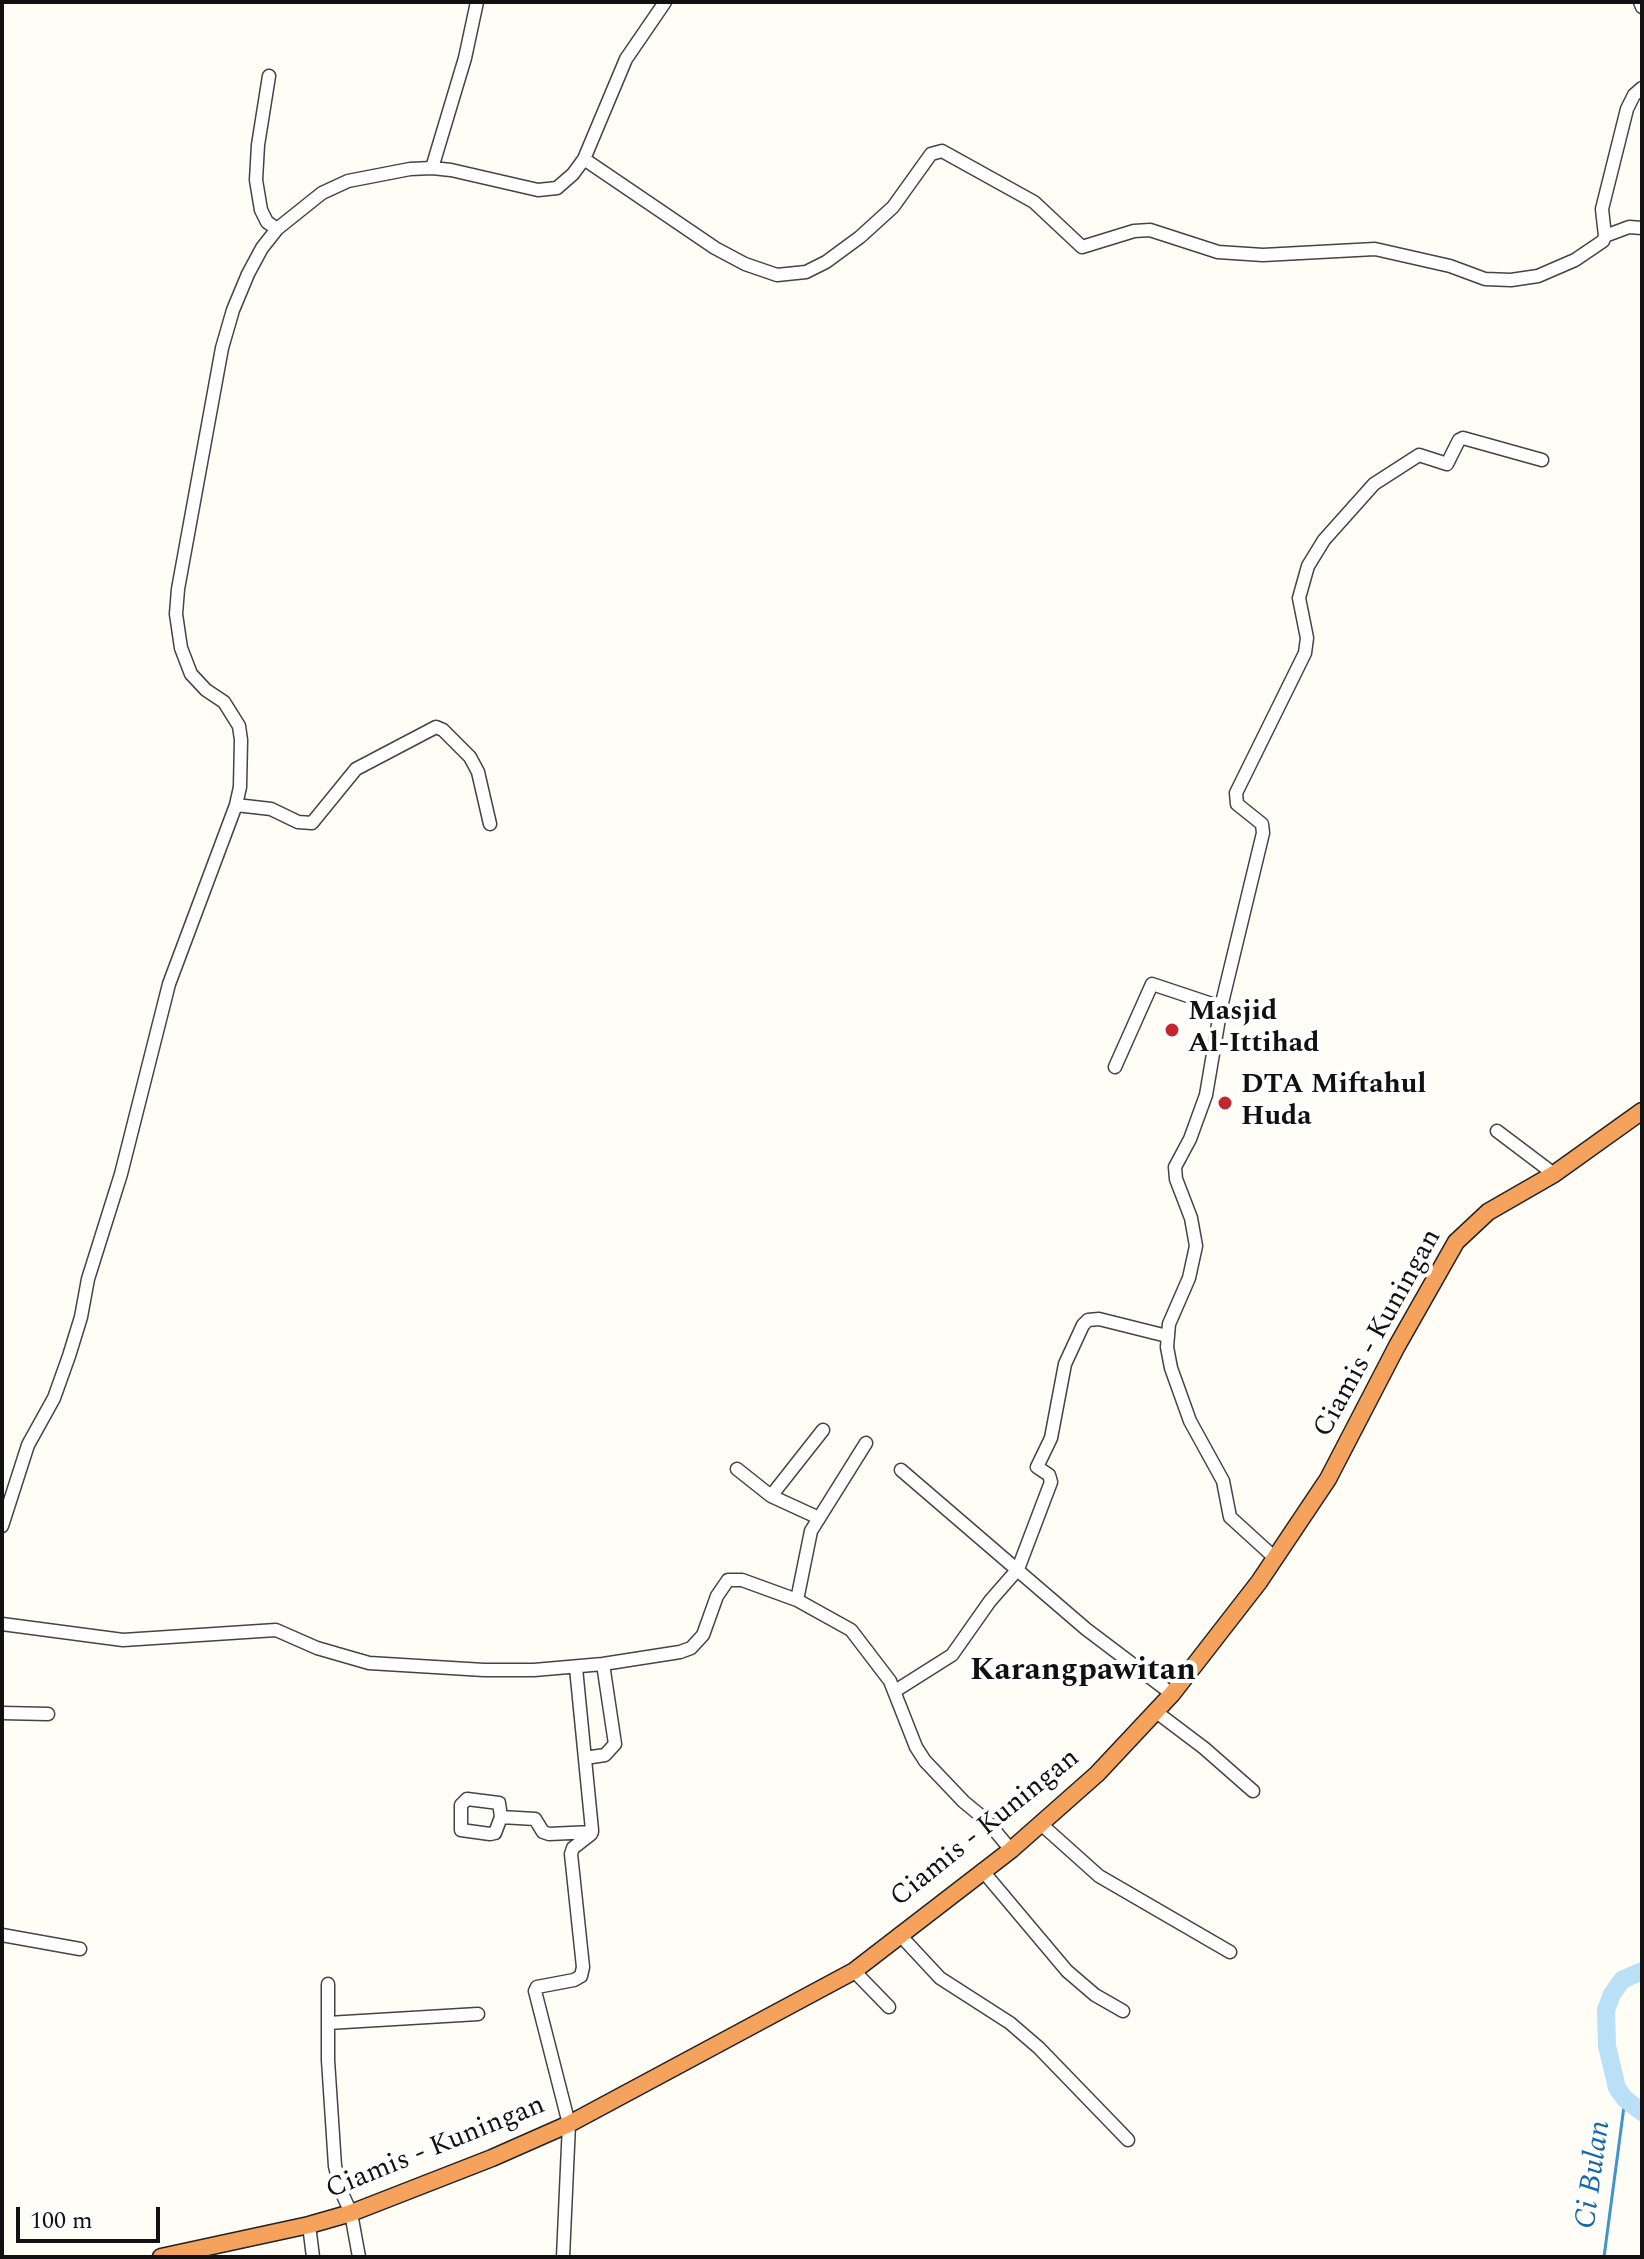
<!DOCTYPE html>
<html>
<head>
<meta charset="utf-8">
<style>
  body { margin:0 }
  #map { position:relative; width:1644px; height:2259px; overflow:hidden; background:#fffdf5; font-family:Spectral,serif }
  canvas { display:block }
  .frame { position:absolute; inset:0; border:4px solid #111; pointer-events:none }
  .scale { position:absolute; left:16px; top:2207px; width:144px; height:36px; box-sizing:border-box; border:4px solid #111; border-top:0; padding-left:10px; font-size:24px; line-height:28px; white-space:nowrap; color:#111; -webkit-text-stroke:6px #fff; paint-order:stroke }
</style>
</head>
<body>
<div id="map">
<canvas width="1644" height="2259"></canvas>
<div class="frame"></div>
<div class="scale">100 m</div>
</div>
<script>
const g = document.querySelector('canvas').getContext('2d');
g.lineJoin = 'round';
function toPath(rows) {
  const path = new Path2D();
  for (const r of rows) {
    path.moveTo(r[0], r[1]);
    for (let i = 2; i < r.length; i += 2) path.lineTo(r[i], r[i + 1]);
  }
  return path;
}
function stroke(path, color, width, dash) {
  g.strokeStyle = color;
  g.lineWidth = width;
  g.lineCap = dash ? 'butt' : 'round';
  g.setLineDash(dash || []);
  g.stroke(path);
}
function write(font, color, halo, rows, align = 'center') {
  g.font = font + ' Spectral,serif';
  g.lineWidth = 8;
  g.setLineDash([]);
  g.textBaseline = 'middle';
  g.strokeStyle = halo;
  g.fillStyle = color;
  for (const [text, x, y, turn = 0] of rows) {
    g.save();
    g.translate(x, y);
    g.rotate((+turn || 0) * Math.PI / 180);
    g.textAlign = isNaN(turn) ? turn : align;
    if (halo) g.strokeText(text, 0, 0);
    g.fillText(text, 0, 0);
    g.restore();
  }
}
stroke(toPath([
  [1604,2257,1625,2099]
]), '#3f96cf', 3);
stroke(toPath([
  [1642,1971,1622,1980,1612,1994,1606,2010,1607,2046,1617,2088,1625,2099,1642,2112]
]), '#b9e0f7', 18);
const minor = toPath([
  [1640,2,1642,7],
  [269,76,258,145,256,180,261,210,267,222,277,229],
  [584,159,715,248,745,264,777,275,806,272,826,262,860,237,893,207,931,154,942,151,1034,202,1082,247,1134,231,1150,230,1218,252,1263,255,1375,249,1450,266,1485,279,1511,280,1538,276,1575,260,1603,241,1605,236,1602,209,1627,109,1634,95,1642,88],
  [432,168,465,58,477,2],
  [1605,236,1629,227,1642,228],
  [236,805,271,809,298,822,312,823,356,769,436,727,443,730,470,757,478,772,490,824],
  [1115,1067,1152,984,1221,1007],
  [1497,1131,1554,1174],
  [866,1443,811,1531,797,1600,851,1630,890,1681,916,1747,925,1761,964,1802,986,1820,1011,1850],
  [737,1469,771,1496],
  [901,1470,1086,1629,1172,1694],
  [819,1518,771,1496,823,1430],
  [2,1526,28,1445,54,1398,69,1356,81,1317,88,1279,121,1174,169,984,236,805,240,787,241,740,239,726,224,702,206,690,191,674,181,648,176,614,178,589,222,348,233,310,248,274,262,248,277,229,322,193,348,181,410,169,432,168,451,170,538,190,557,188,573,174,584,159,626,59,665,2],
  [1275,1558,1230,1517,1223,1481,1190,1421,1171,1368,1167,1347,1169,1324,1189,1278,1196,1246,1191,1218,1176,1179,1175,1167,1190,1139,1206,1095,1221,1007,1263,833,1262,824,1237,804,1236,793,1305,653,1307,638,1299,598,1308,566,1324,540,1374,484,1419,455,1447,464,1459,440,1463,438,1542,460],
  [2,1624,123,1640,276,1630,317,1648,369,1663,484,1670,534,1670,603,1664,680,1652,691,1648,703,1635,717,1596,728,1580,742,1580,797,1600],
  [895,1691,952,1655,990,1601,1018,1569,1051,1482,1049,1475,1037,1467,1051,1438,1065,1364,1083,1325,1088,1320,1099,1319,1167,1336],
  [1155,1711,1204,1748,1253,1791],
  [2,1713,48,1714],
  [585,1758,605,1755,615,1744,603,1664],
  [467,1799,499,1803,501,1817,495,1833,490,1834,461,1830,461,1805,467,1799],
  [501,1817,535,1819,543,1832,549,1834,592,1832],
  [1042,1825,1099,1876,1230,1952],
  [982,1870,1067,1971,1095,1995,1123,2011],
  [899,1934,940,1978,1010,2023,1039,2048,1128,2140],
  [2,1935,80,1949],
  [854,1971,889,2007],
  [328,1984,328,2060,335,2166,341,2191,351,2213,359,2257],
  [328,2023,478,2014],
  [309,2225,313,2257],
  [563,2257,569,2124,535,1991,537,1987,574,1980,581,1976,583,1967,571,1854,573,1848,591,1834,592,1830,576,1668]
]);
const highway = toPath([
  [161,2257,309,2225,351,2213,492,2158,569,2124,854,1971,1011,1850,1097,1774,1172,1694,1259,1582,1328,1479,1397,1346,1456,1242,1488,1212,1554,1174,1642,1111]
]);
stroke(minor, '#444', 15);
stroke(highway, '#222', 19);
stroke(minor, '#fff', 12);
stroke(highway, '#f5a25d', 16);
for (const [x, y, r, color] of [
  [1172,1030,8,"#c4262e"],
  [1225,1103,8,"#c4262e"]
]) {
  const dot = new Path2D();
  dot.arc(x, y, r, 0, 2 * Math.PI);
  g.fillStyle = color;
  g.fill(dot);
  stroke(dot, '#fff', 3);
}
write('bold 28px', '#111', '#fff', [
  ["Masjid",1188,1014],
  ["Al-Ittihad",1188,1046],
  ["DTA Miftahul",1241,1087],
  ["Huda",1241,1119]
], 'left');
write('28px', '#111', '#fff', [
  ["Ciamis - Kuningan",1379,1334,-61],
  ["Ciamis - Kuningan",986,1829,-39],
  ["Ciamis - Kuningan",436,2149,-22]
]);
write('italic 30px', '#1768a6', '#fff', [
  ["Ci Bulan",1595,2175,-82]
]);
write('bold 32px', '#111', '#fff', [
  ["Karangpawitan",1083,1673]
]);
</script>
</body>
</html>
